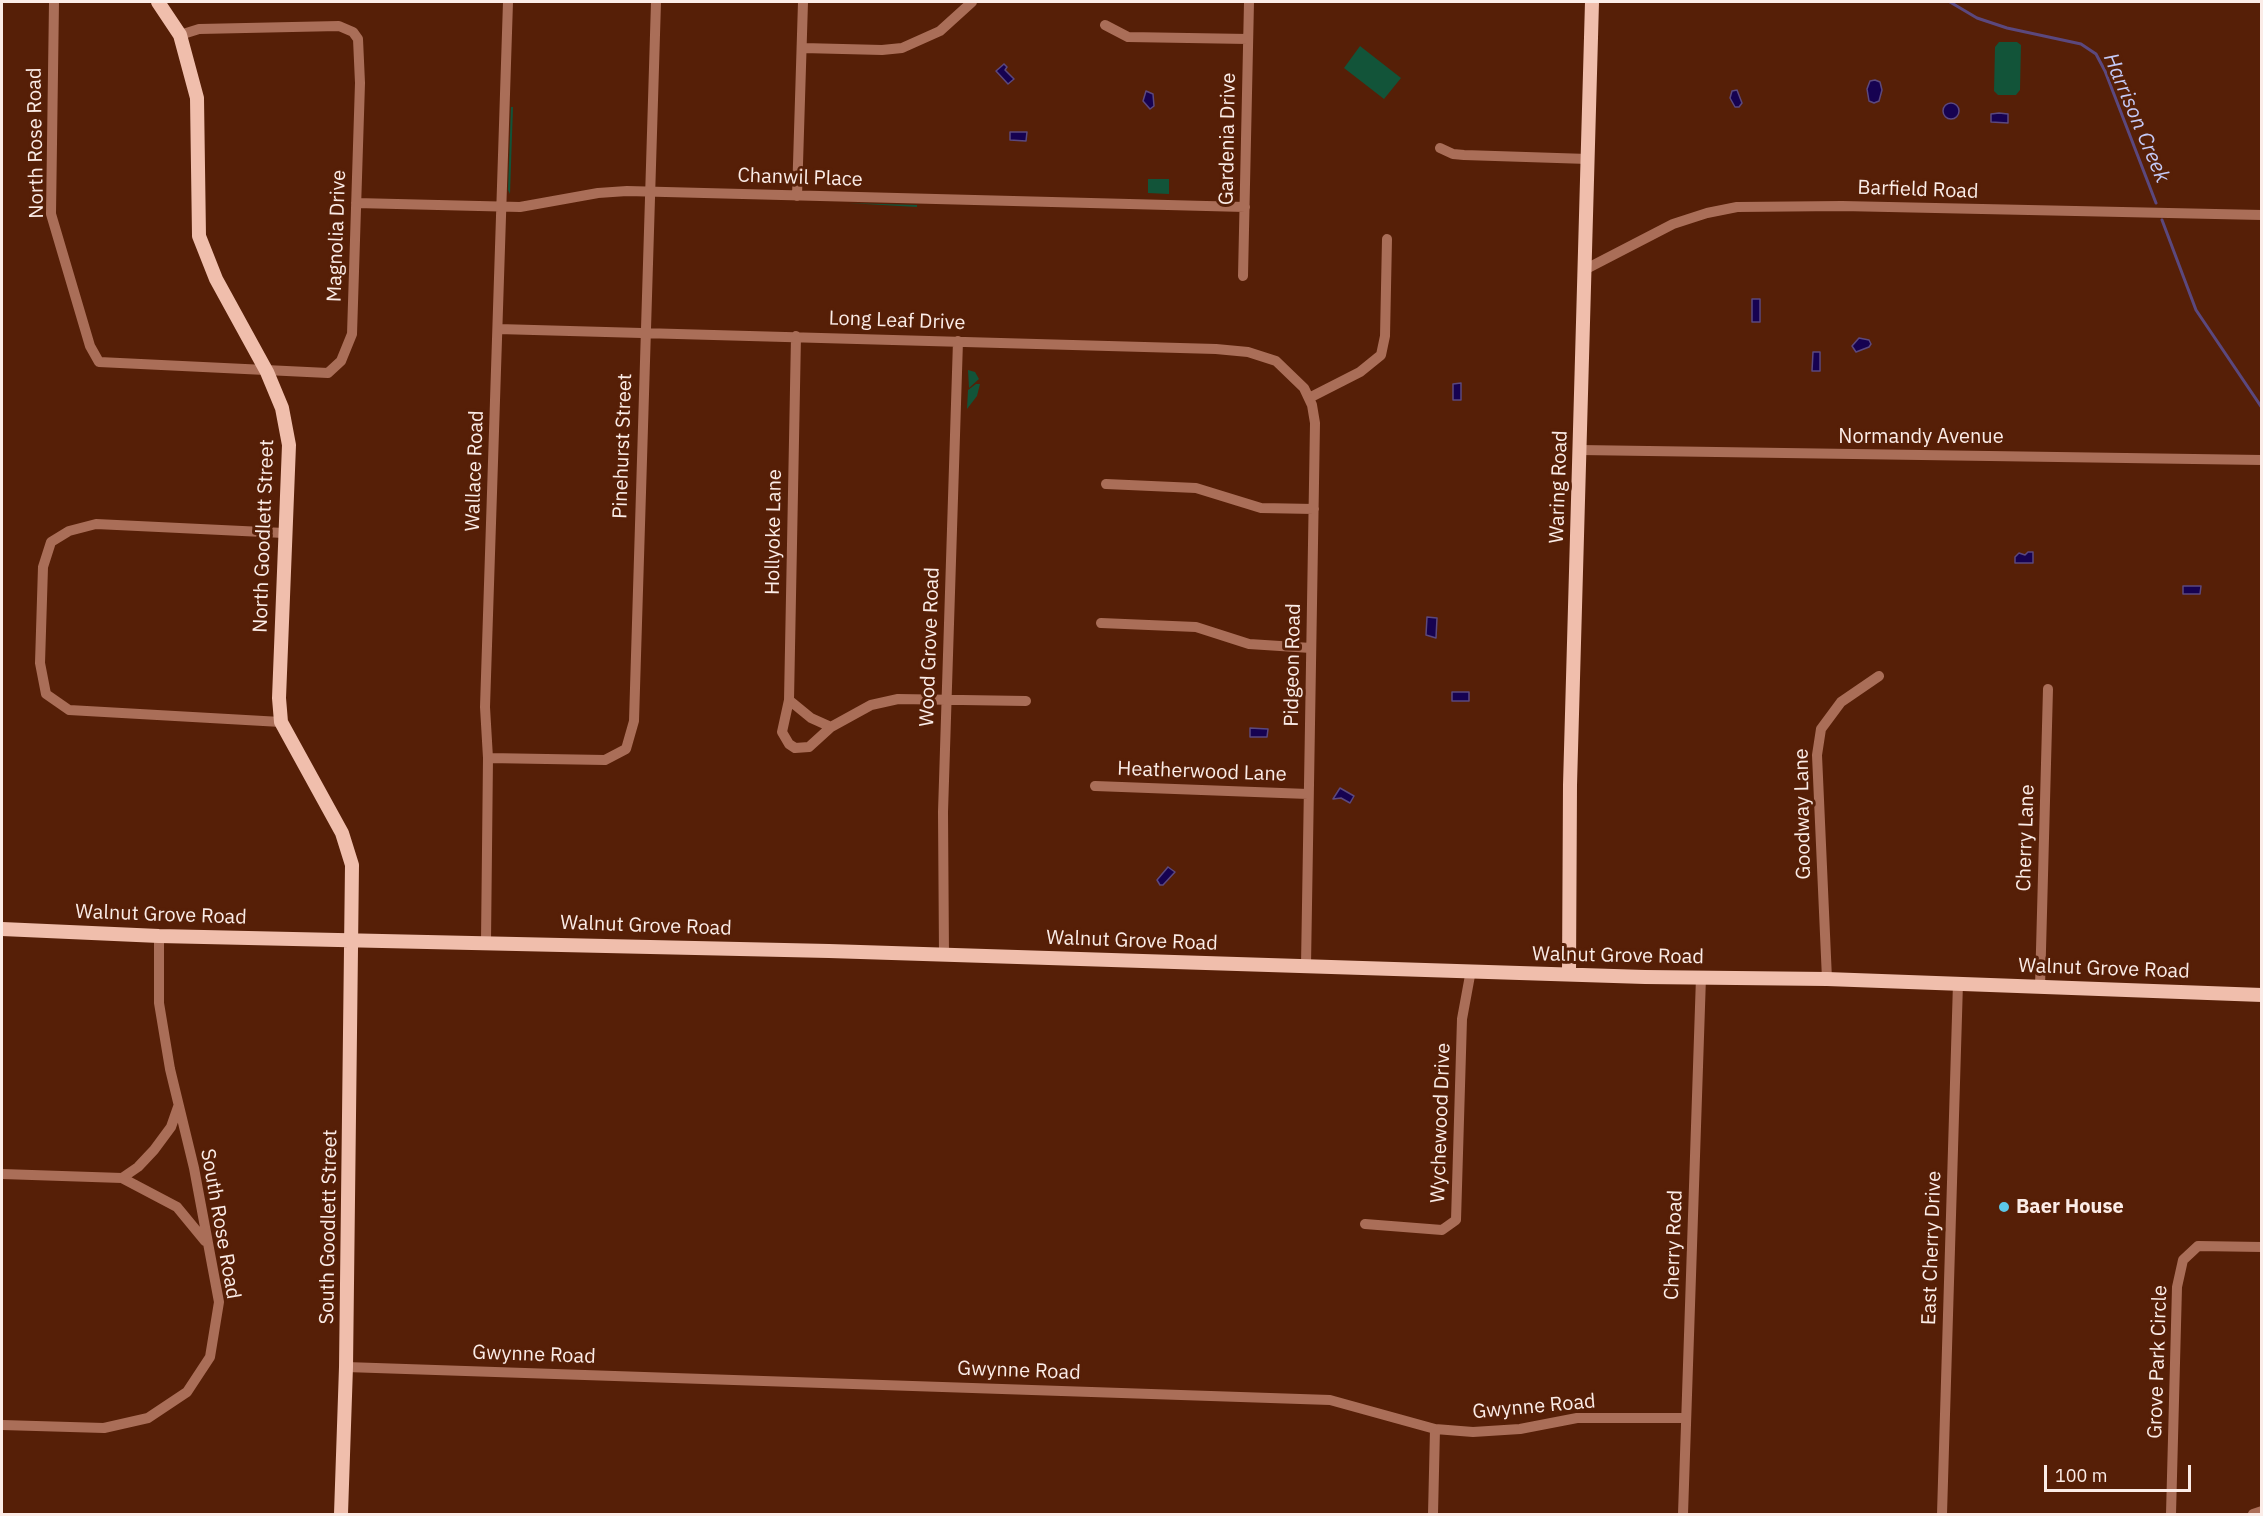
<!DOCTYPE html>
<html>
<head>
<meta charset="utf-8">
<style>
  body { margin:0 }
  #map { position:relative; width:2263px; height:1516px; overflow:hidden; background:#561f07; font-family:"IBM Plex Sans",sans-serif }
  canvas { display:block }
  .frame { position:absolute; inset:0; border:3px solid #fbece7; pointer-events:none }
  .scale { position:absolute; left:2044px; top:1465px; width:147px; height:27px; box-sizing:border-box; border:3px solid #fbece7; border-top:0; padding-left:8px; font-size:18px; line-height:21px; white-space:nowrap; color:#fbece7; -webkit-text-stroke:4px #561f07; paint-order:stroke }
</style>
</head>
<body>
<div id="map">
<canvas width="2263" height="1516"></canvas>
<div class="frame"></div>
<div class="scale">100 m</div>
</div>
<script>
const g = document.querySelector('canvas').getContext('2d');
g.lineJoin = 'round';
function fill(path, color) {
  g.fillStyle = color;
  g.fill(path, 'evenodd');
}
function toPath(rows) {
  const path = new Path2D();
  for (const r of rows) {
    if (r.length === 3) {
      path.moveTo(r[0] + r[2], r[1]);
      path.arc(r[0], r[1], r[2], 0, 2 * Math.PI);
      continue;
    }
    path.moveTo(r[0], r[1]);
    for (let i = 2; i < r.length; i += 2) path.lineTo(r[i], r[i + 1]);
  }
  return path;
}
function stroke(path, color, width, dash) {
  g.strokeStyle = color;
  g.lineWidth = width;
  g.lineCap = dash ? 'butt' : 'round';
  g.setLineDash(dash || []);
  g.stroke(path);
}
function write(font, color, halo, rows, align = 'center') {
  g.font = font + ' "IBM Plex Sans",sans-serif';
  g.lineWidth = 6;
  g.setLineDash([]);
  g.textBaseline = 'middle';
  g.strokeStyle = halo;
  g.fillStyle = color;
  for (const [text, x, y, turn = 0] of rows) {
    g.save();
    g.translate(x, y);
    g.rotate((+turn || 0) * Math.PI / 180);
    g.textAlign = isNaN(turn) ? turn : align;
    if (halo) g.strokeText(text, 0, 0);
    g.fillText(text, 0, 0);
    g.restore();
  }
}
fill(toPath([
  [1999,42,2017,42,2021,45,2020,90,2016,95,1998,95,1994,91,1995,47],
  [1360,46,1401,78,1384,99,1344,68],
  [511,107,513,107,510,194,508,190],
  [1148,179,1169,179,1169,194,1148,193],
  [848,203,917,205,917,207],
  [968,370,975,372,979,379,969,388],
  [976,384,980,384,977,396,967,409,968,390]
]), '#125439');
const water = toPath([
  [1004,64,1007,67,1005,70,1014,79,1008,84,996,71,1004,64],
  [1875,80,1880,82,1882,90,1879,101,1874,103,1869,101,1867,89,1870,81,1875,80],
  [1737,90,1742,103,1739,107,1735,107,1730,98,1732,91,1737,90],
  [1146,91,1153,94,1154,106,1150,109,1143,101,1146,91],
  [1951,111,8],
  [1999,113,2008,114,2008,123,1991,122,1991,114,1999,113],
  [1010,132,1027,132,1026,141,1010,140,1010,132],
  [1752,299,1760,299,1760,322,1752,322,1752,299],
  [1859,338,1869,340,1871,344,1869,347,1856,352,1852,346,1859,338],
  [1813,352,1820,352,1820,371,1812,371,1813,352],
  [1461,383,1461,400,1453,400,1453,384,1461,383],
  [2028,552,2033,552,2033,563,2015,563,2015,557,2019,553,2025,555,2028,552],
  [2183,586,2201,586,2200,594,2183,594,2183,586],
  [1427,617,1437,618,1436,638,1426,635,1427,617],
  [1452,692,1469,692,1469,701,1452,701,1452,692],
  [1250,728,1268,729,1267,737,1250,737,1250,728],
  [1340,788,1354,796,1350,803,1341,798,1333,799,1340,788],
  [1168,867,1175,872,1163,885,1160,885,1157,880,1168,867]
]);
fill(water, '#160251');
stroke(water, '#5b487e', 1.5);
stroke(toPath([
  [1950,2,1977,18,2007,28,2081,44,2096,54,2105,71,2156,203],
  [2162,220,2196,310,2262,408]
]), '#5b487e', 3);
stroke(toPath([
  [54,2,51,214,90,346,99,362,328,373,341,361,352,334,360,83,358,39,353,32,339,26,199,29,180,35],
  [1105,25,1128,37,1248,39],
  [803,48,882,50,902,48,940,31,972,2],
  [1440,148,1453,154,1464,155,1588,159],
  [797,196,803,2],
  [356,203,520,207,598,193,627,191,1245,207],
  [1586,269,1673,224,1707,213,1737,207,1842,206,2262,215],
  [1243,276,1249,2],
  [498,329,1216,349,1248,352,1276,361,1304,388,1312,405,1315,423,1306,965],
  [796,336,789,700,811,718,831,727,871,705,898,699,1026,701],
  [1309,398,1360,372,1381,355,1385,336,1387,239],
  [1580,450,2262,460],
  [1106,484,1196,488,1261,508,1314,509],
  [1101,623,1196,627,1249,644,1311,648],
  [789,700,782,732,789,744,795,748,809,747,831,727],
  [281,722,69,710,46,694,40,663,43,567,51,542,69,531,96,524,284,533],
  [488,758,605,760,626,749,634,721,656,2],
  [1095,786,1308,794],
  [486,941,488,758,485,707,508,2],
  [944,955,943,812,958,341],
  [1827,979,1817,755,1821,729,1841,702,1879,676],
  [2040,987,2048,689],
  [2,1174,122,1178,177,1207,205,1241],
  [122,1178,138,1167,154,1150,171,1127,178,1107],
  [1365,1224,1442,1230,1456,1220,1462,1019,1471,970],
  [346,1367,1330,1400,1435,1429,1473,1432,1520,1429,1577,1418,1686,1418],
  [2,1425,104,1428,148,1418,187,1392,210,1357,219,1302,194,1168,170,1069,159,1003,159,936],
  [1433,1514,1435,1429],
  [1683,1514,1701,977],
  [1942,1514,1958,983],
  [2171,1514,2177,1287,2183,1260,2198,1246,2262,1247],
  [2253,1514,2262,1511]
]), '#aa6e58', 10);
stroke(toPath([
  [158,2,180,35,197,98,199,236,216,279,267,372,282,408,289,445,279,698,281,722,342,833,352,865,346,1367,341,1514],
  [2,929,159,936,829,951,1645,977,1827,979,2262,995],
  [1569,974,1570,785,1592,2]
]), '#f0beac', 14);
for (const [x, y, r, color] of [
  [2004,1207,6,"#5cc7e8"]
]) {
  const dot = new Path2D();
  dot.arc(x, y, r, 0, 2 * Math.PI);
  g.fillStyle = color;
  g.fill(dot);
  stroke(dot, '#561f07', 2);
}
write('20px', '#fbece7', '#561f07', [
  ["Gardenia Drive",1228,139,-89],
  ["North Rose Road",36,143,-91],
  ["Chanwil Place",800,178,2],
  ["Barfield Road",1918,190,2],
  ["Magnolia Drive",337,236,-88],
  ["Long Leaf Drive",897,321,2],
  ["Normandy Avenue",1921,437],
  ["Pinehurst Street",623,446,-88],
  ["Wallace Road",475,471,-88],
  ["Waring Road",1559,487,-88],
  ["Hollyoke Lane",774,532,-89],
  ["North Goodlett Street",264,536,-88],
  ["Wood Grove Road",930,647,-88],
  ["Pidgeon Road",1293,665,-89],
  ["Heatherwood Lane",1202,772,2],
  ["Goodway Lane",1803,814,-91],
  ["Cherry Lane",2026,838,-88],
  ["Walnut Grove Road",161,915,2],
  ["Walnut Grove Road",646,926,2],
  ["Walnut Grove Road",1132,941,2],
  ["Walnut Grove Road",1618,956,1],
  ["Walnut Grove Road",2104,969,2],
  ["Wychewood Drive",1441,1123,-88],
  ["South Rose Road",220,1224,80],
  ["South Goodlett Street",329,1227,-89],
  ["Cherry Road",1674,1245,-88],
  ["East Cherry Drive",1932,1248,-88],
  ["Gwynne Road",534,1355,2],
  ["Grove Park Circle",2158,1362,-88],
  ["Gwynne Road",1019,1371,2],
  ["Gwynne Road",1534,1407,-5]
]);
write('bold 20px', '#fbece7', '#561f07', [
  ["Baer House",2016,1207]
], 'left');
write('italic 21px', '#c4c9f6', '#561f07', [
  ["Harrison Creek",2136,118,67]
]);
</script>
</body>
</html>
